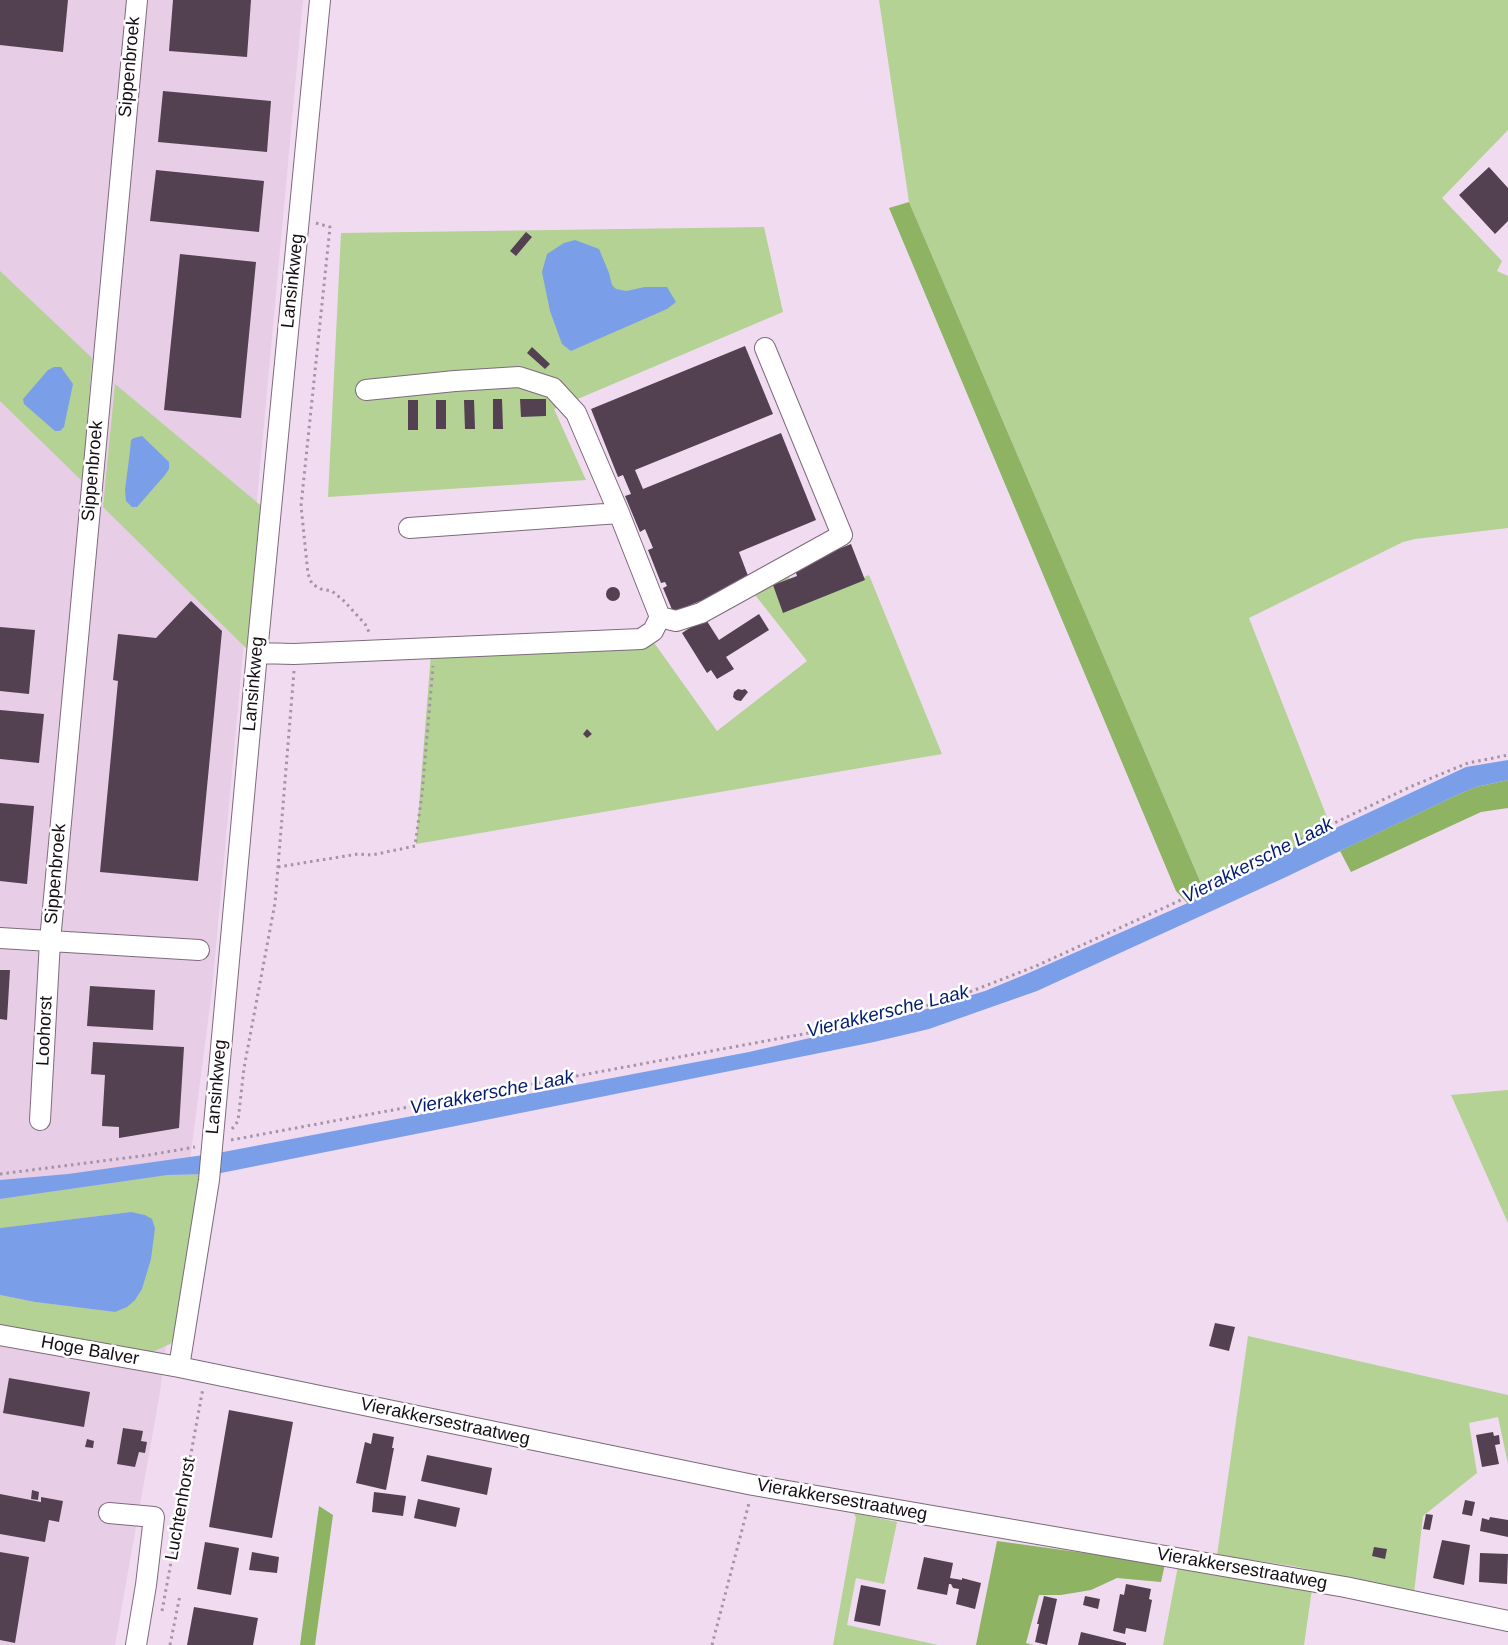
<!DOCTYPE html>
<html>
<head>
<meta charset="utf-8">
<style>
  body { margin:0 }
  canvas { display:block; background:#f1dbf0 }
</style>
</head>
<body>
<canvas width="1508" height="1645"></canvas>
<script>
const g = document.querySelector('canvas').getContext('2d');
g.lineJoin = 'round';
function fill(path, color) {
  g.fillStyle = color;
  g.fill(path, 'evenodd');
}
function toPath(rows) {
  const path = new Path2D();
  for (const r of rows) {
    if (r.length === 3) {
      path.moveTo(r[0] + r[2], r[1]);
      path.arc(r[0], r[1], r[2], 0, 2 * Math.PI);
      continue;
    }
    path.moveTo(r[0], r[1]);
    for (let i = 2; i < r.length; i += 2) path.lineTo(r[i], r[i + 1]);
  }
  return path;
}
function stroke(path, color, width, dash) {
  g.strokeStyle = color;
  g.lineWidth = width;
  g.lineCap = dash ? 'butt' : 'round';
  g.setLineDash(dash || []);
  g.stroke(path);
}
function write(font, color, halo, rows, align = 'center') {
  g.font = font + ' Arial,sans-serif';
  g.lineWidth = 5;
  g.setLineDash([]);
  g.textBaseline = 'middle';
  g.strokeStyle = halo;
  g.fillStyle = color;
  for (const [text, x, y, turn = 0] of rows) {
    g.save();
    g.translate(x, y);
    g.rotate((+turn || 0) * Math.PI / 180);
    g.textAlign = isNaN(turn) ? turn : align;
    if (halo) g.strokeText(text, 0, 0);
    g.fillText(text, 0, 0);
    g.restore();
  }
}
fill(toPath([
  [0,0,303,0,212,990,160,1392,115,1645,0,1645]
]), '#e8cde7');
fill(toPath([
  [879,0,1508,0,1508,130,1442,198,1502,261,1497,271,1508,276,1508,528,1415,539,1403,542,1249,618,1332,830,1275,857,1206,895,909,202],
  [764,227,783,312,554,409,586,480,328,497,341,233],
  [0,271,92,358,83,482,0,401],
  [115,384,265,509,252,654,103,507],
  [787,573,801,604,869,575,942,754,416,844,431,653,655,644,717,731,807,661,752,591],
  [1508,1090,1508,1223,1451,1095],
  [216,1174,176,1337,170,1344,148,1354,0,1329,0,1295,35,1302,115,1312,131,1212,0,1228,0,1199,168,1175],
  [1248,1336,1508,1395,1508,1464,1498,1417,1469,1423,1477,1473,1423,1516,1414,1593,1293,1566,1217,1555],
  [854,1513,897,1522,884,1584,856,1578,847,1625,938,1645,833,1645,856,1518],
  [1178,1566,1312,1589,1304,1645,1163,1645]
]), '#b3d293');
fill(toPath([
  [909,202,1206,895,1188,904,1176,891,889,208],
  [1508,780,1508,808,1481,812,1351,872,1340,851,1457,795,1476,787],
  [319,1506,333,1515,315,1645,300,1645],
  [997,1541,1165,1564,1161,1582,1117,1578,1091,1590,1061,1595,1039,1595,1026,1643,1033,1645,976,1645]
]), '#8db363');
fill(toPath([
  [575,240,599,249,609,273,612,285,616,289,626,291,645,287,667,287,676,302,667,309,571,351,562,344,550,311,542,272,547,254,564,243],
  [54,367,61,367,73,384,64,427,60,431,55,431,24,404,23,399,48,370],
  [142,436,169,462,169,469,165,475,137,507,132,507,126,501,125,490,130,451,131,440,134,438],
  [1508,760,1508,780,1476,787,1457,795,1286,877,1037,991,929,1029,874,1042,765,1064,216,1174,168,1175,0,1199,0,1180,68,1174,218,1153,749,1052,897,1018,985,991,1024,975,1206,895,1275,857,1308,841,1466,767],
  [131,1212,145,1215,152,1219,155,1228,151,1259,142,1289,135,1300,127,1307,115,1312,35,1302,0,1295,0,1228]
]), '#7b9ee8');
fill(toPath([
  [0,0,68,0,63,52,0,45],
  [173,0,251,0,247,57,169,51],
  [163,91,271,101,267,152,158,142],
  [1489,167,1508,188,1508,221,1495,234,1459,195],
  [156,170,264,181,259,232,150,221],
  [526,232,532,237,516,256,510,251],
  [180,254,256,262,241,418,164,410],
  [745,346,773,414,635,470,643,489,781,433,816,520,739,552,750,581,673,612,663,588,667,586,665,582,661,583,648,550,653,548,645,529,640,532,625,496,631,494,623,475,618,477,591,409],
  [532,347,550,364,545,369,527,353],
  [493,399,502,399,503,429,493,429],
  [520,399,546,399,546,416,521,417],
  [408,400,418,400,418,430,408,430],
  [436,400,446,400,446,429,436,429],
  [464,400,474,400,475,429,465,429],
  [851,544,865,580,783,613,773,585,797,576,794,567],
  [613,594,7],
  [191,601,222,631,198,881,100,872,118,681,113,680,118,634,156,638],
  [759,614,769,630,726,657,734,669,717,679,711,670,707,673,682,633,705,618,719,640],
  [0,627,35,630,29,694,0,691],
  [738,689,742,690,745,689,748,692,741,701,736,700,733,697,734,692],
  [0,710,44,714,39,763,0,759],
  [587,729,592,734,587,738,583,734],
  [0,803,34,806,27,884,0,881],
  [0,970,10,970,7,1020,0,1019],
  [90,986,155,990,153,1030,87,1026],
  [93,1042,184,1047,179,1128,119,1138,119,1127,102,1126,105,1075,91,1074],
  [1215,1323,1235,1327,1229,1351,1209,1346],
  [9,1378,90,1392,84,1427,3,1413],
  [229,1410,293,1422,272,1538,209,1527],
  [123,1428,143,1431,141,1441,147,1442,145,1453,139,1452,135,1467,117,1464],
  [1493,1432,1494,1436,1499,1435,1500,1444,1495,1445,1499,1464,1482,1467,1476,1435],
  [373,1433,394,1437,392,1448,394,1448,386,1490,356,1483,365,1442,371,1444],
  [87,1439,94,1441,93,1448,85,1447],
  [427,1455,492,1468,487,1495,421,1481],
  [32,1490,39,1492,38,1500,31,1499],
  [374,1492,406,1496,403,1516,372,1512],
  [0,1494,41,1502,41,1497,63,1501,59,1522,49,1520,45,1542,0,1534],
  [418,1499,460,1508,456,1527,414,1518],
  [1465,1500,1475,1502,1472,1516,1462,1514],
  [1426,1514,1433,1515,1430,1530,1423,1529],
  [1490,1517,1508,1520,1508,1537,1480,1531,1482,1518,1489,1520],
  [1442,1540,1470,1545,1464,1585,1433,1578],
  [205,1542,239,1548,231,1595,197,1589],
  [1374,1547,1387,1549,1385,1559,1372,1556],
  [0,1552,29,1557,15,1643,0,1640],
  [252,1552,279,1557,277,1573,249,1570],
  [1480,1553,1508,1554,1507,1584,1479,1582],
  [924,1557,953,1563,950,1578,962,1580,962,1578,981,1583,975,1609,956,1604,959,1589,953,1588,951,1584,949,1584,947,1595,917,1589],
  [1126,1584,1151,1589,1149,1599,1152,1600,1146,1632,1126,1628,1125,1634,1113,1631,1120,1594,1124,1595],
  [861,1585,886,1590,880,1626,854,1621],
  [1044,1596,1057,1599,1047,1645,1035,1642,1039,1624,1037,1624],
  [1085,1596,1100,1599,1098,1609,1083,1605],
  [194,1607,258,1618,253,1645,187,1645],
  [1081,1632,1126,1643,1126,1645,1078,1645]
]), '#534152');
const minor = toPath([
  [409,528,619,513],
  [660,617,676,621,701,613,842,535,765,348],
  [257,653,294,654,641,639,653,631,660,617,619,513,576,413,553,388,519,377,455,381,366,390],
  [0,938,199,950],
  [40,1120,50,941,137,0],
  [0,1335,179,1367,753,1485,1345,1587,1508,1621],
  [179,1367,209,1180,257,653,320,0],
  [109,1513,154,1517,146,1585,136,1645]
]);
stroke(minor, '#7d6a7b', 22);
stroke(toPath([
  [316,223,330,227,301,506,308,574,312,584,321,589,332,591,344,601,365,624,370,634],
  [278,867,358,854,372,855,415,846,422,794,433,666],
  [232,1129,238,1121,244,1068,275,903,294,671],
  [231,1140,825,1030,879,1018,949,1000,1036,966,1192,895,1286,846,1412,786,1468,763,1508,755],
  [0,1174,149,1155,195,1147],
  [162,1611,203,1388],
  [170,1645,180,1595],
  [712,1645,749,1503]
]), '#a594a4', 3, [2.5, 4]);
stroke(minor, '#fff', 20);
write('18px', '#160f16', '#fff', [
  ["Sippenbroek",130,67,-85],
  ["Lansinkweg",293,281,-84],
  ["Sippenbroek",93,471,-85],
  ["Lansinkweg",254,684,-85],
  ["Sippenbroek",56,874,-85],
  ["Loohorst",45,1031,-87],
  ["Lansinkweg",217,1087,-85],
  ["Hoge Balver",90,1351,10],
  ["Vierakkersestraatweg",445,1422,12],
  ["Vierakkersestraatweg",842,1500,10],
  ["Luchtenhorst",181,1509,-80],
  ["Vierakkersestraatweg",1242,1569,10]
]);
write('italic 19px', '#041d71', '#fff', [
  ["Vierakkersche Laak",1258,861,-27],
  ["Vierakkersche Laak",888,1012,-14],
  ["Vierakkersche Laak",492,1093,-11]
]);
</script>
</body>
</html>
